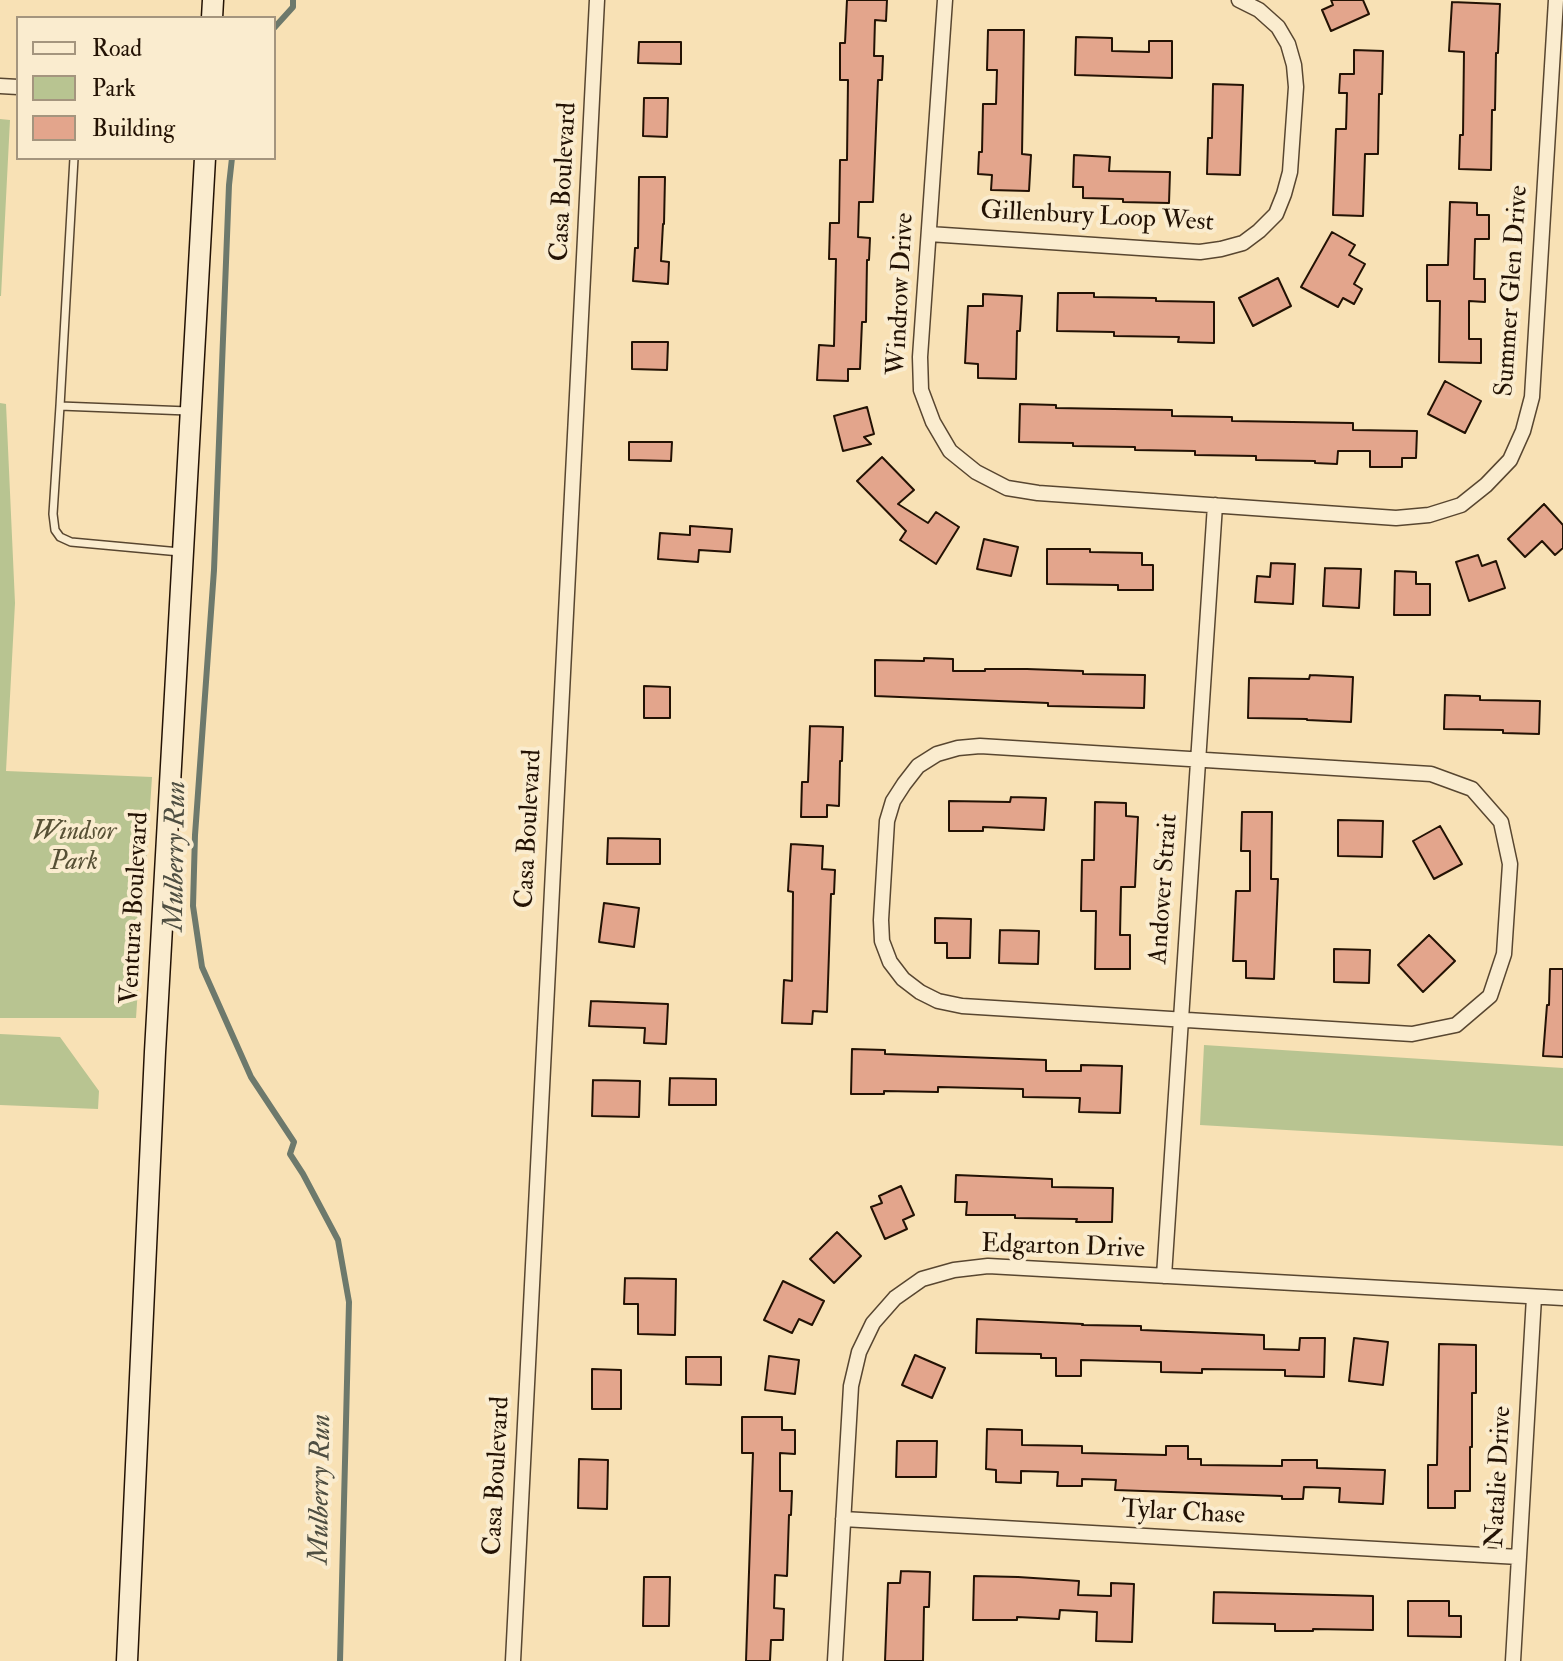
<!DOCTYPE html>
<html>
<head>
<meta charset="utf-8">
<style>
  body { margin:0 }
  #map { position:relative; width:1563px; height:1661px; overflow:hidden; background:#f8e1b5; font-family:"IM FELL Double Pica",serif }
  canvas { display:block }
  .legend { position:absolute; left:16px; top:16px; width:260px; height:144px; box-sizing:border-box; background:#faeccf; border:2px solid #a4957e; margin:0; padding:10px 14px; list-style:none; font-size:24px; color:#231204 }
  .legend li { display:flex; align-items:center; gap:16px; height:40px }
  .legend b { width:40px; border:2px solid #a4957e }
</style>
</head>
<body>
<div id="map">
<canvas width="1563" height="1661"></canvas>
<ul class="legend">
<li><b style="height:10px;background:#faeccf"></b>Road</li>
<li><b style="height:22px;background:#b8c491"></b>Park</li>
<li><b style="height:22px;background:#e3a58c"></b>Building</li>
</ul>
</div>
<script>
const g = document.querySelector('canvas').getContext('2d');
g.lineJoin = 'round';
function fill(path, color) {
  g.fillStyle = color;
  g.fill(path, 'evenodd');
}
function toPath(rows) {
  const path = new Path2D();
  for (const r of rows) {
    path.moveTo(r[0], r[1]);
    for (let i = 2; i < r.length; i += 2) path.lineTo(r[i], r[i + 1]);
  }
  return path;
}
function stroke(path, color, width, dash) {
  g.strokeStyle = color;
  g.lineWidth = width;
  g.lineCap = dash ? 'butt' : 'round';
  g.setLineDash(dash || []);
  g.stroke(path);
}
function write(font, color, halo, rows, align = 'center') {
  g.font = font + ' "IM FELL Double Pica",serif';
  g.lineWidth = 8;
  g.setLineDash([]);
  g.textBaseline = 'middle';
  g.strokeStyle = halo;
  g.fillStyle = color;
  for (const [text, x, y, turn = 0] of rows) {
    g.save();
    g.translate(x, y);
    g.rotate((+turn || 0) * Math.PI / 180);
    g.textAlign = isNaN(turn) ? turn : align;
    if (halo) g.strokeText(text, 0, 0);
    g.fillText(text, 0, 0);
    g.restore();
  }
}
fill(toPath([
  [0,119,10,120,1,296,0,296],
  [0,403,6,404,15,603,6,771,152,777,136,1018,0,1018],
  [0,1034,60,1037,99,1091,98,1109,0,1105],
  [1204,1045,1563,1068,1563,1146,1200,1125]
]), '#b8c491');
stroke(toPath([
  [274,28,293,7,293,0],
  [232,158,229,185,214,570,195,835,193,906,202,967,251,1077,294,1142,290,1154,303,1174,338,1240,349,1302,340,1661]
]), '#6d796c', 6);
const building = toPath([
  [847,0,887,0,886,21,875,20,874,56,883,56,882,80,878,80,873,202,859,202,858,237,870,238,869,260,867,260,866,322,862,322,860,369,848,369,848,381,817,380,819,345,834,346,836,259,829,259,830,223,839,223,840,160,847,160,848,80,840,80,840,43,845,43,847,0],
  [1331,0,1363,0,1369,14,1331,31,1322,10,1333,5,1331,0],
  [1452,2,1500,4,1498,53,1496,53,1495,110,1492,110,1491,170,1459,169,1460,135,1463,135,1464,52,1449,51,1452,2],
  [988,30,1024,30,1022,154,1031,155,1029,191,991,190,992,175,978,174,979,152,982,152,983,104,996,104,997,70,987,70,988,30],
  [1076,37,1112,38,1112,51,1149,52,1149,41,1172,41,1172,78,1075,75,1076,37],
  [639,42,681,42,681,64,638,63,639,42],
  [1354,50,1383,51,1382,94,1379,94,1378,154,1365,154,1363,216,1333,215,1336,129,1346,129,1347,93,1339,93,1340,74,1354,74,1354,50],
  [1213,84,1243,85,1240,175,1207,174,1208,138,1212,138,1213,84],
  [644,98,668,98,667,137,643,136,644,98],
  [1074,155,1110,157,1109,171,1170,172,1169,203,1123,202,1123,199,1083,198,1083,187,1073,187,1074,155],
  [639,177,665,177,664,224,663,224,661,261,669,262,668,284,633,281,635,248,638,248,639,177],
  [1450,202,1477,203,1477,215,1489,215,1489,239,1475,239,1474,279,1485,279,1485,302,1469,301,1469,339,1481,339,1481,363,1439,362,1440,301,1427,301,1427,265,1448,265,1450,202],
  [1332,232,1355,245,1349,255,1365,264,1354,284,1362,289,1354,304,1343,298,1338,307,1301,287,1332,232],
  [1278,278,1291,306,1253,326,1239,298,1278,278],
  [1058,293,1094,293,1094,297,1156,298,1156,301,1214,302,1214,343,1178,342,1179,337,1114,336,1114,332,1057,331,1058,293],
  [983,294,1022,296,1020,331,1017,331,1016,379,978,378,978,364,965,363,968,306,983,306,983,294],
  [632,342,668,342,667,370,632,369,632,342],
  [1445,381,1481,401,1465,433,1428,414,1445,381],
  [1020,404,1056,405,1056,408,1172,410,1172,416,1232,417,1232,421,1353,423,1353,430,1417,431,1416,458,1402,458,1402,467,1370,467,1370,451,1338,451,1337,464,1315,463,1315,461,1256,460,1256,456,1195,455,1195,451,1135,450,1135,447,1073,446,1073,443,1019,442,1020,404],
  [867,407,874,434,864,437,871,444,843,451,834,416,867,407],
  [629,442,672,442,671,461,629,460,629,442],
  [882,457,914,490,898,504,928,523,936,512,959,527,936,564,900,540,906,531,857,481,882,457],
  [1544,504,1563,525,1563,548,1555,555,1542,541,1525,557,1508,539,1544,504],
  [690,526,732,529,730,552,699,550,698,562,658,559,660,533,690,535,690,526],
  [984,539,1018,547,1011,576,977,569,984,539],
  [1047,549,1090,549,1090,552,1142,553,1142,565,1153,565,1153,590,1118,590,1118,585,1047,584,1047,549],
  [1478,555,1482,566,1496,561,1505,588,1469,601,1456,562,1478,555],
  [1271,563,1295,564,1293,604,1255,602,1257,576,1270,577,1271,563],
  [1325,568,1361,569,1359,608,1323,606,1325,568],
  [1395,571,1416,572,1416,584,1430,584,1430,615,1394,615,1395,571],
  [924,658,953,659,953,671,985,671,985,669,1027,669,1083,671,1083,674,1145,675,1144,708,1048,706,1048,703,875,696,875,660,924,661,924,658],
  [1310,675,1353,677,1351,722,1307,720,1307,719,1248,718,1249,678,1309,679,1310,675],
  [644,686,670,687,670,718,644,718,644,686],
  [1445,695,1480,696,1480,700,1540,701,1539,734,1503,733,1503,730,1444,729,1445,695],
  [810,726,843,727,842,761,840,761,839,806,827,805,827,817,801,817,802,782,808,782,810,726],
  [1011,797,1046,798,1044,830,983,827,983,831,949,831,949,801,1010,802,1011,797],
  [1095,802,1126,803,1126,816,1138,817,1135,887,1121,887,1120,935,1130,935,1130,969,1095,969,1096,911,1081,911,1082,860,1094,860,1095,802],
  [1242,812,1272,812,1271,879,1278,879,1274,979,1246,978,1246,961,1233,961,1236,891,1250,891,1250,851,1241,851,1242,812],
  [1338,820,1383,821,1382,857,1338,856,1338,820],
  [1440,826,1462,864,1434,879,1413,841,1440,826],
  [608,838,660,839,660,864,607,864,608,838],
  [791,844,823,846,822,869,835,870,834,894,831,894,827,1012,813,1011,812,1024,782,1023,784,980,792,981,793,892,788,891,791,844],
  [604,903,639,908,634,947,599,942,604,903],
  [935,918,971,919,970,958,947,958,947,943,935,943,935,918],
  [1000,930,1039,931,1038,964,999,963,1000,930],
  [1429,935,1455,961,1423,992,1398,965,1429,935],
  [1334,949,1370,950,1369,983,1334,982,1334,949],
  [1550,969,1563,969,1563,1057,1543,1056,1547,1005,1549,1005,1550,969],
  [591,1001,668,1004,666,1044,644,1043,645,1028,589,1026,591,1001],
  [852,1049,885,1050,885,1054,1046,1060,1046,1071,1081,1071,1081,1065,1122,1066,1120,1113,1079,1112,1080,1098,1023,1097,1023,1089,938,1087,938,1092,884,1091,884,1094,851,1094,852,1049],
  [670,1078,716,1079,716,1105,669,1105,670,1078],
  [593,1080,640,1081,639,1117,592,1116,593,1080],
  [956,1175,1052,1179,1052,1187,1113,1188,1112,1222,1076,1222,1077,1219,1015,1218,1015,1215,966,1215,967,1202,955,1202,956,1175],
  [901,1186,914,1215,903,1220,907,1229,885,1239,871,1207,882,1203,879,1196,901,1186],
  [837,1232,861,1256,834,1283,810,1259,837,1232],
  [625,1278,676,1279,675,1335,638,1334,638,1304,624,1304,625,1278],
  [783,1281,824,1301,812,1325,799,1319,792,1333,764,1320,783,1281],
  [977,1319,1083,1324,1082,1325,1141,1326,1141,1330,1264,1335,1264,1349,1299,1350,1300,1338,1325,1338,1324,1377,1285,1376,1285,1370,1202,1369,1202,1373,1161,1372,1161,1362,1081,1360,1081,1376,1056,1376,1056,1358,1041,1358,1041,1354,976,1353,977,1319],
  [1354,1338,1388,1342,1383,1385,1349,1381,1354,1338],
  [1439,1344,1476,1345,1476,1393,1472,1393,1472,1447,1470,1447,1470,1491,1455,1491,1455,1508,1428,1508,1428,1465,1437,1465,1439,1344],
  [915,1355,945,1368,932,1398,902,1385,915,1355],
  [769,1356,799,1360,795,1394,765,1390,769,1356],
  [686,1357,721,1357,721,1385,686,1384,686,1357],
  [592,1369,621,1370,621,1409,592,1409,592,1369],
  [742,1417,782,1417,782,1430,795,1430,795,1454,780,1453,780,1491,792,1491,791,1515,789,1515,787,1576,775,1575,774,1608,784,1609,783,1640,771,1640,770,1661,746,1661,753,1453,742,1453,742,1417],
  [987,1429,1022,1430,1022,1445,1082,1446,1082,1453,1166,1455,1166,1446,1188,1446,1188,1459,1201,1459,1201,1465,1282,1466,1282,1460,1317,1460,1317,1468,1385,1470,1383,1504,1339,1502,1340,1488,1304,1487,1303,1499,1282,1499,1282,1496,1115,1490,1116,1480,1082,1479,1082,1486,1057,1486,1058,1472,1021,1471,1021,1483,996,1482,996,1470,986,1469,987,1429],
  [897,1441,937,1441,936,1477,896,1477,897,1441],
  [579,1459,608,1460,607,1509,578,1508,579,1459],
  [901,1571,930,1572,929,1607,924,1607,923,1661,885,1661,888,1583,900,1583,901,1571],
  [974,1576,1018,1577,1079,1581,1078,1595,1111,1596,1111,1583,1134,1584,1132,1642,1096,1641,1097,1612,1060,1610,1059,1619,1017,1617,1017,1620,973,1620,974,1576],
  [644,1577,670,1577,669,1626,643,1626,644,1577],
  [1214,1592,1373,1596,1373,1630,1313,1629,1313,1631,1275,1631,1275,1624,1213,1623,1214,1592],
  [1408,1601,1449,1601,1449,1616,1461,1616,1461,1637,1408,1636,1408,1601]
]);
fill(building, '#e3a58c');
stroke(building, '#231204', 2);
const lane = toPath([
  [74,158,60,406,188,411],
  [60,406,53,514,55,530,60,537,71,542,180,552]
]);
const street = toPath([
  [945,0,920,357,921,390,933,422,950,451,976,472,1007,488,1038,493,1396,518,1429,515,1461,505,1486,485,1510,460,1523,431,1532,397,1556,0],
  [0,86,18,87],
  [929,234,1200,252,1221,249,1243,243,1259,231,1276,214,1284,194,1290,172,1296,87,1294,65,1288,44,1278,27,1259,10,1239,0],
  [980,746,1431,774,1472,789,1501,822,1510,864,1504,954,1490,996,1456,1025,1412,1034,962,1006,938,1001,920,992,903,979,890,962,882,941,881,920,887,821,893,801,904,784,918,766,937,754,958,748,980,746],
  [1164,1276,1215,505],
  [843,1519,1519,1557],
  [513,1661,597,0],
  [835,1661,851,1386,859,1352,873,1323,895,1298,922,1279,954,1270,988,1266,1563,1298],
  [1513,1661,1534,1297]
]);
const secondary = toPath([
  [212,18,213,0],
  [127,1661,155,1052,205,158]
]);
stroke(lane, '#584630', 10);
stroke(street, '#584630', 17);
stroke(secondary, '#231204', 23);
stroke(lane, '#faeccf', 7);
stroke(street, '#faeccf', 14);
stroke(secondary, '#faeccf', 20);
write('26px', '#231204', '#faeccf', [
  ["Casa Boulevard",565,182,-87],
  ["Gillenbury Loop West",1097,218,3],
  ["Summer Glen Drive",1513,291,-86],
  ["Windrow Drive",902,294,-87],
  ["Casa Boulevard",530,829,-87],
  ["Andover Strait",1165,889,-86],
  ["Ventura Boulevard",136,908,-87],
  ["Edgarton Drive",1063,1248,2],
  ["Casa Boulevard",498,1476,-87],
  ["Natalie Drive",1500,1477,-87],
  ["Tylar Chase",1183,1514,3]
]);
write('italic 26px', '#575035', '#faeccf', [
  ["Windsor",74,833],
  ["Park",74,863]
]);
write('italic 28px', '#4e4e41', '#faeccf', [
  ["Mulberry Run",177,856,-89],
  ["Mulberry Run",322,1489,-89]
]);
</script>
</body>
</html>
